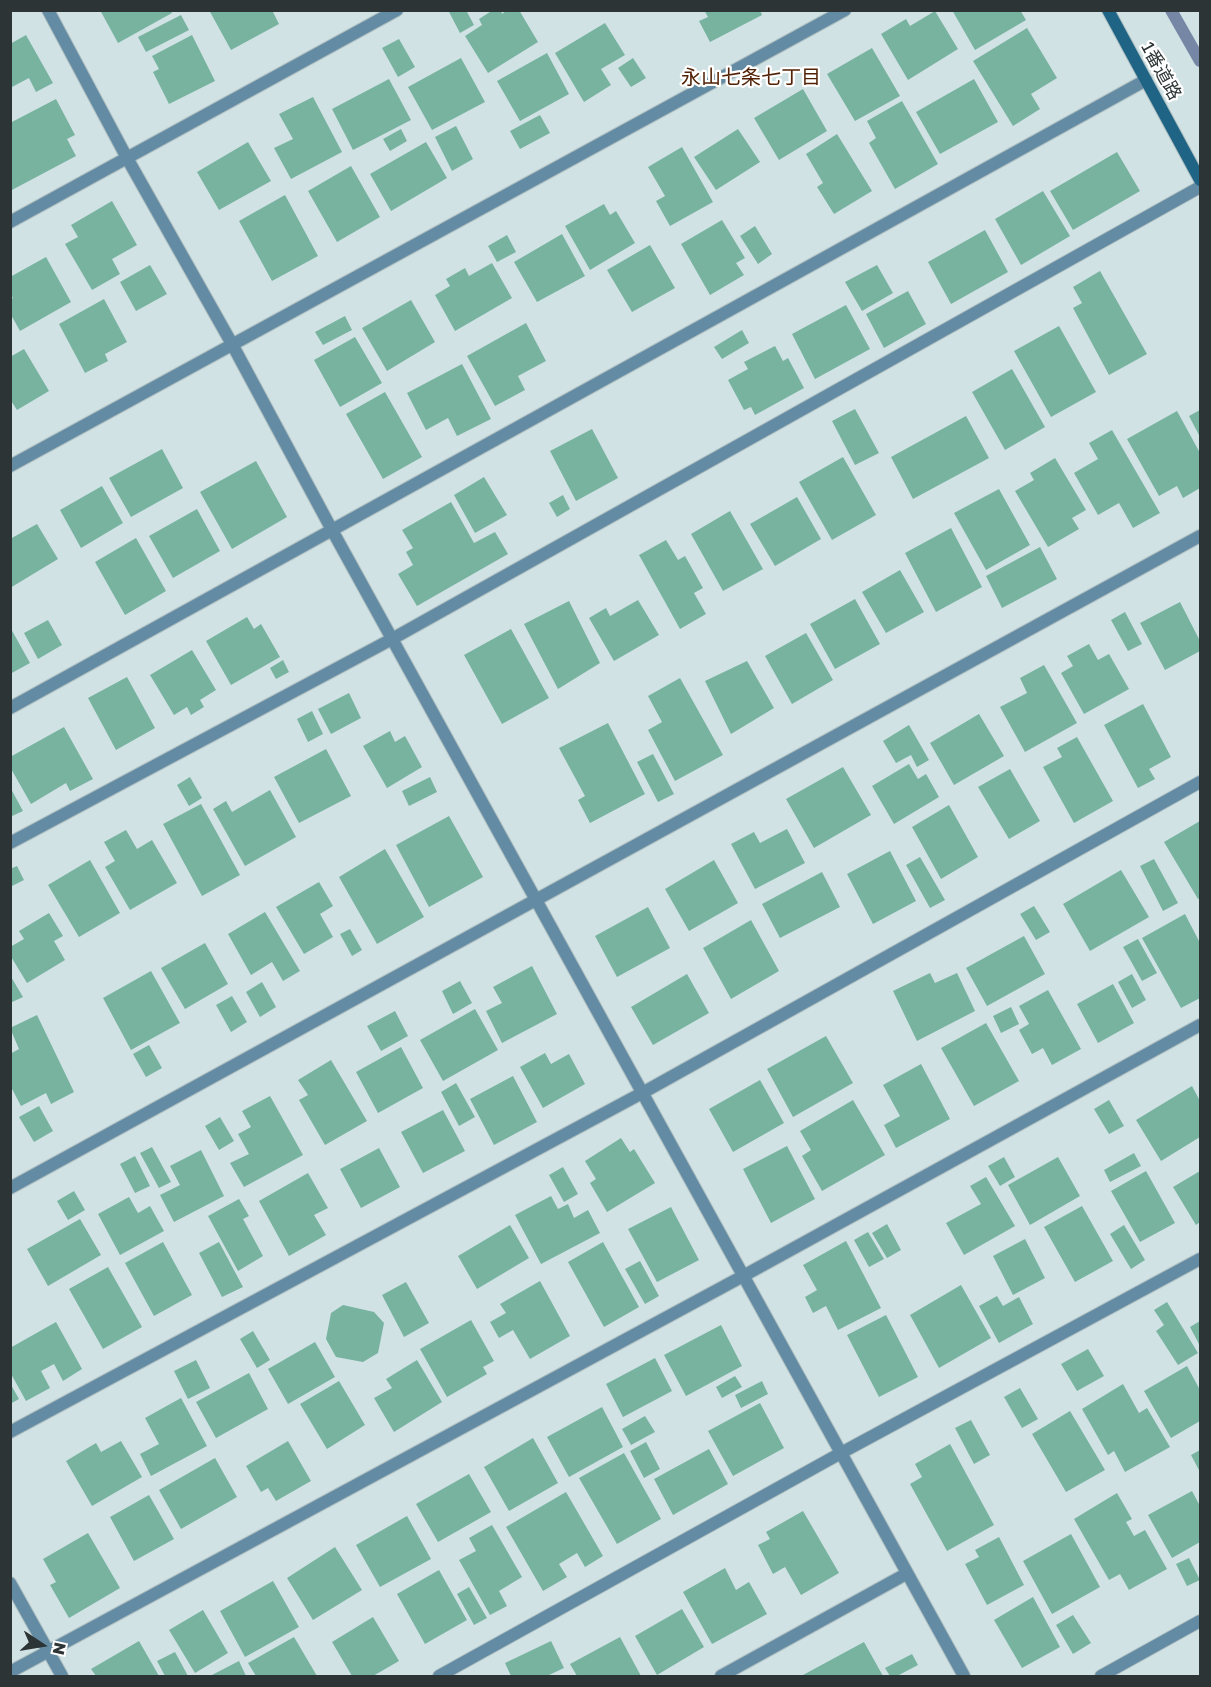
<!DOCTYPE html>
<html>
<head>
<meta charset="utf-8">
<style>
  body { margin:0 }
  #map { position:relative; width:1211px; height:1687px; overflow:hidden; background:#d0e2e4; font-family:"Golos Text",sans-serif }
  canvas { display:block }
  .frame { position:absolute; inset:0; border:12px solid #2d3435; pointer-events:none }
  .north { position:absolute; left:12px; top:1615px; width:60px; height:60px; -webkit-text-stroke:4px #fff; paint-order:stroke; rotate:102deg; font-size:16px; font-weight:700; line-height:24px; text-align:center; color:#2d3435 }
  .north::after { content:''; display:block; margin:auto; width:21px; height:27px; background:#2d3435; clip-path:polygon(50% 0,100% 100%,50% 72%,0 100%) }
</style>
</head>
<body>
<div id="map">
<canvas width="1211" height="1687"></canvas>
<div class="frame"></div>
<div class="north">N</div>
</div>
<script>
const g = document.querySelector('canvas').getContext('2d');
g.lineJoin = 'round';
function toPath(rows) {
  const path = new Path2D();
  for (const r of rows) {
    path.moveTo(r[0], r[1]);
    for (let i = 2; i < r.length; i += 2) path.lineTo(r[i], r[i + 1]);
  }
  return path;
}
function stroke(path, color, width, dash) {
  g.strokeStyle = color;
  g.lineWidth = width;
  g.lineCap = dash ? 'butt' : 'round';
  g.setLineDash(dash || []);
  g.stroke(path);
}
function fill(path, color) {
  g.fillStyle = color;
  g.fill(path, 'evenodd');
}
function write(font, color, halo, rows, align = 'center') {
  g.font = font + ' "Golos Text","Noto Sans JP",sans-serif';
  g.lineWidth = 4.5;
  g.setLineDash([]);
  g.textBaseline = 'middle';
  g.strokeStyle = halo;
  g.fillStyle = color;
  for (const [text, x, y, turn = 0] of rows) {
    g.save();
    g.translate(x, y);
    g.rotate((+turn || 0) * Math.PI / 180);
    g.textAlign = isNaN(turn) ? turn : align;
    if (halo) g.strokeText(text, 0, 0);
    g.fillText(text, 0, 0);
    g.restore();
  }
}
stroke(toPath([
  [1171,10,1200,61]
]), '#7686a5', 12);
fill(toPath([
  [100,10,171,10,172,13,118,43],
  [209,10,272,10,279,24,231,50],
  [448,10,466,10,474,25,460,33],
  [493,10,501,10,502,14,507,10,519,10,538,42,488,73,465,36,482,25,479,19],
  [704,10,760,10,762,15,710,42,699,21,708,17],
  [952,10,1020,10,1026,20,975,50],
  [935,11,958,49,908,80,881,34,906,19,910,26],
  [181,15,189,30,146,52,138,37],
  [605,23,625,55,601,69,611,85,584,102,555,53],
  [1027,28,1057,78,1031,94,1040,109,1013,126,973,61],
  [26,35,53,83,36,92,29,78,10,88,10,44],
  [192,35,215,81,169,104,153,72,159,69,152,56],
  [399,39,415,67,398,77,382,48],
  [872,48,900,96,855,121,827,74],
  [547,53,569,94,520,121,497,81],
  [461,58,485,102,432,130,408,87],
  [633,58,646,78,631,87,618,68],
  [389,79,411,120,353,150,332,109],
  [974,79,998,122,940,154,916,112],
  [803,89,827,131,779,160,754,118],
  [313,97,342,152,291,179,274,148,293,139,279,114],
  [56,99,75,135,67,139,76,156,10,191,10,123],
  [902,101,938,164,895,189,869,143,876,138,867,121],
  [540,115,550,133,520,149,510,131],
  [456,126,473,159,452,171,435,137],
  [401,129,407,141,390,151,383,139],
  [738,129,760,162,716,190,694,157],
  [837,134,872,191,834,214,817,187,823,183,806,154],
  [248,142,271,181,219,210,197,172],
  [426,142,447,178,391,211,370,174],
  [682,147,713,202,670,226,656,201,665,196,648,167],
  [1117,152,1140,191,1073,230,1050,191],
  [351,166,380,217,337,242,308,191],
  [1043,191,1070,236,1021,265,995,219],
  [285,195,318,256,272,281,239,221],
  [112,201,137,245,112,259,120,274,92,290,65,244,78,237,71,225],
  [604,204,610,215,616,211,635,243,590,270,565,226],
  [722,220,745,258,736,263,744,275,710,295,681,244],
  [755,226,772,254,758,264,740,236],
  [985,230,1008,272,951,304,928,262],
  [562,234,585,276,537,302,514,262],
  [507,235,516,252,497,262,488,246],
  [650,245,675,288,632,312,607,270],
  [46,257,71,302,20,331,10,313,10,300,13,298,10,293,10,277],
  [492,263,512,298,455,331,435,295,450,286,446,279,465,268,469,276],
  [150,265,167,294,136,311,120,282],
  [877,265,893,293,862,311,845,282],
  [1100,271,1147,354,1109,375,1073,308,1082,303,1073,287],
  [908,291,926,324,884,348,866,314],
  [104,299,127,342,105,354,108,361,85,373,59,324],
  [411,300,435,342,387,371,362,328],
  [846,305,870,349,815,379,792,334],
  [345,316,352,330,323,345,315,332],
  [526,323,546,361,518,376,525,390,495,406,467,356],
  [1059,326,1096,392,1051,417,1014,351],
  [742,330,749,343,722,359,714,347],
  [355,337,382,383,340,407,314,360],
  [775,346,783,361,788,358,804,388,755,415,751,407,744,410,728,380,748,369,744,362],
  [24,349,49,391,17,410,10,399,10,357],
  [462,364,491,419,457,436,448,418,426,430,407,393],
  [1012,369,1045,427,1005,450,972,392],
  [385,392,422,457,383,479,346,414],
  [855,409,879,453,855,465,832,421],
  [1200,410,1200,437,1189,416],
  [1177,411,1200,453,1200,488,1183,498,1177,486,1159,496,1127,439],
  [966,416,989,458,913,499,891,457],
  [592,429,618,478,576,501,550,451],
  [1112,430,1160,513,1133,528,1119,503,1098,515,1074,473,1098,459,1089,443],
  [162,449,183,488,131,517,109,478],
  [843,457,876,515,832,540,799,482],
  [1055,458,1086,510,1072,518,1079,529,1048,547,1015,491,1034,480,1030,473],
  [256,461,287,517,232,549,200,492],
  [484,477,507,515,475,533,454,495],
  [102,486,123,523,81,548,60,510],
  [999,489,1030,545,986,570,954,513],
  [563,495,570,509,557,517,549,503],
  [797,497,821,539,775,566,750,524],
  [451,502,474,543,495,532,508,554,417,606,398,574,413,565,406,552,413,548,402,530],
  [197,509,220,551,173,578,149,536],
  [730,511,763,569,723,591,691,534],
  [37,524,58,559,10,588,10,539],
  [951,528,982,587,936,612,905,553],
  [136,538,166,591,125,615,95,562],
  [666,540,678,560,685,556,703,588,694,593,706,614,680,629,639,555],
  [1040,547,1057,579,1002,608,986,576],
  [900,570,924,612,886,633,862,592],
  [855,599,880,644,835,669,810,624],
  [638,600,659,635,614,661,589,618,606,608,610,616],
  [569,601,600,663,558,689,524,624],
  [1180,602,1200,641,1200,651,1165,670,1140,623],
  [1125,612,1142,644,1128,651,1111,620],
  [247,617,254,629,261,624,280,657,231,685,206,641],
  [48,620,62,645,38,659,24,633],
  [10,627,30,663,10,674],
  [511,629,549,698,502,724,464,655],
  [806,633,833,680,792,704,765,656],
  [1089,644,1098,660,1109,654,1129,689,1084,714,1061,673,1073,666,1067,656],
  [192,650,216,690,200,700,204,707,191,715,187,707,174,715,150,675],
  [283,660,289,672,276,679,270,668],
  [747,661,774,708,731,734,705,681],
  [1044,665,1077,723,1025,752,1000,707,1027,693,1020,678],
  [127,677,155,728,116,750,88,698],
  [680,678,723,755,675,781,648,730,662,722,648,696],
  [349,693,361,718,331,734,318,709],
  [1143,704,1171,757,1149,769,1155,779,1138,788,1104,725],
  [312,711,323,734,308,742,297,719],
  [979,714,1004,756,954,785,930,743],
  [608,723,645,794,590,823,578,800,585,796,559,748],
  [909,725,929,760,917,767,911,755,896,763,883,741],
  [64,727,93,779,70,791,66,783,31,804,10,767,10,757],
  [390,731,395,742,405,736,422,767,387,788,363,746],
  [1077,737,1113,801,1074,823,1043,767,1062,757,1057,748],
  [326,749,351,796,299,823,274,777],
  [653,754,674,794,658,802,637,762],
  [909,764,918,779,926,774,939,797,894,824,872,786],
  [843,767,871,815,814,848,786,799],
  [1010,769,1040,821,1009,839,978,787],
  [190,777,202,798,189,806,177,785],
  [430,777,437,792,409,806,402,791],
  [10,787,23,811,10,817],
  [270,790,296,837,245,866,213,809,226,801,232,812],
  [201,804,240,875,202,896,163,824],
  [949,805,978,857,941,879,912,827],
  [449,816,483,877,429,907,396,845],
  [1200,821,1200,898,1198,899,1164,842],
  [787,829,805,863,755,889,731,844,754,832,760,843],
  [126,830,137,849,152,840,177,883,130,910,105,867,115,861,104,842],
  [385,849,424,917,377,944,339,877],
  [890,851,916,901,873,924,847,874],
  [920,857,945,900,930,908,906,865],
  [1154,859,1178,903,1163,911,1140,866],
  [90,860,120,913,79,937,48,885],
  [714,860,738,903,689,931,665,889],
  [17,866,24,880,10,887,10,869],
  [1121,870,1149,917,1090,951,1063,904],
  [822,872,840,907,780,938,762,904],
  [319,882,333,906,320,914,333,937,304,954,276,907],
  [1034,906,1050,932,1036,940,1020,914],
  [648,907,670,948,617,977,595,936],
  [265,912,300,971,283,981,272,962,251,975,228,934],
  [49,913,63,936,54,941,65,960,27,983,10,955,10,947,24,939,19,931],
  [1185,914,1200,943,1200,998,1181,1008,1142,938],
  [751,920,779,971,731,999,703,948],
  [350,929,362,950,352,956,340,934],
  [1024,936,1045,974,987,1006,966,968],
  [1138,939,1157,973,1142,981,1123,947],
  [205,943,228,984,185,1009,161,968],
  [532,966,557,1014,502,1043,486,1011,502,1003,493,987],
  [151,971,180,1023,131,1050,103,998],
  [930,973,935,983,957,973,975,1011,917,1041,893,991],
  [687,974,709,1013,653,1045,631,1007],
  [1132,974,1146,1000,1132,1008,1118,982],
  [10,975,23,997,10,1003],
  [460,981,472,1003,453,1014,442,991],
  [262,982,276,1007,260,1017,246,992],
  [1113,984,1134,1023,1098,1043,1077,1004],
  [1048,990,1081,1049,1052,1065,1043,1048,1032,1054,1019,1030,1029,1024,1019,1006],
  [232,996,247,1022,231,1032,216,1005],
  [1011,1007,1019,1024,1001,1033,993,1016],
  [475,1009,498,1050,443,1081,420,1040],
  [395,1011,408,1036,381,1051,367,1026],
  [37,1015,74,1092,51,1104,46,1093,21,1106,10,1085,10,1054,19,1049,10,1028],
  [986,1023,1019,1081,974,1106,941,1048],
  [826,1036,853,1083,793,1117,767,1069],
  [149,1045,162,1068,146,1077,133,1054],
  [401,1047,423,1088,378,1113,356,1072],
  [545,1053,551,1064,569,1054,585,1084,543,1108,520,1067],
  [331,1060,367,1121,325,1145,299,1100,308,1095,298,1080],
  [921,1064,950,1119,896,1148,884,1125,900,1116,883,1085],
  [513,1076,537,1122,494,1145,470,1099],
  [760,1080,784,1123,733,1152,709,1109],
  [456,1083,475,1117,459,1126,441,1092],
  [1192,1086,1200,1101,1200,1137,1161,1161,1136,1120],
  [270,1096,303,1155,244,1187,230,1163,249,1154,238,1134,251,1127,242,1111],
  [853,1100,885,1155,822,1191,802,1156,811,1150,800,1131],
  [1109,1100,1124,1126,1109,1134,1094,1109],
  [39,1106,53,1131,34,1142,19,1117],
  [443,1110,465,1151,423,1173,401,1132],
  [220,1117,234,1141,219,1150,205,1126],
  [621,1138,630,1152,634,1149,655,1183,607,1212,590,1183,596,1179,585,1161],
  [787,1146,815,1199,771,1223,743,1169],
  [152,1147,171,1182,159,1188,140,1153],
  [379,1148,400,1187,361,1208,340,1169],
  [201,1150,224,1196,174,1222,160,1195,180,1185,170,1166],
  [1134,1153,1141,1166,1110,1182,1104,1170],
  [135,1156,150,1186,135,1193,120,1164],
  [1004,1157,1015,1177,1000,1186,988,1166],
  [1058,1157,1080,1196,1030,1225,1008,1185],
  [563,1167,578,1194,564,1202,549,1175],
  [1146,1171,1175,1223,1140,1242,1111,1191],
  [1200,1171,1200,1222,1196,1225,1173,1187],
  [308,1173,328,1208,314,1215,326,1235,289,1256,259,1201],
  [986,1177,1015,1226,964,1255,946,1223,981,1204,970,1186],
  [74,1191,85,1210,68,1220,57,1201],
  [551,1196,558,1209,568,1204,574,1218,588,1210,600,1233,541,1264,515,1215],
  [129,1197,138,1213,150,1206,164,1231,120,1255,98,1214],
  [239,1199,249,1216,243,1219,263,1256,238,1271,208,1216],
  [1082,1206,1113,1261,1075,1282,1044,1227],
  [671,1207,699,1260,657,1282,628,1229],
  [80,1219,101,1255,48,1286,27,1249],
  [887,1224,901,1250,887,1258,872,1233],
  [510,1225,529,1258,477,1289,458,1256],
  [1124,1225,1145,1260,1131,1269,1110,1234],
  [868,1232,884,1259,869,1267,854,1240],
  [1025,1239,1045,1278,1013,1295,993,1256],
  [846,1241,881,1308,838,1330,826,1306,813,1313,805,1297,817,1290,803,1265],
  [163,1242,192,1295,154,1316,125,1263],
  [219,1242,243,1287,222,1297,199,1253],
  [603,1242,639,1307,604,1327,568,1262],
  [640,1261,659,1296,645,1304,625,1269],
  [108,1267,142,1327,103,1349,69,1289],
  [540,1281,570,1336,530,1359,513,1330,499,1338,490,1322,506,1313,500,1304],
  [406,1282,429,1323,404,1337,382,1295],
  [961,1285,991,1338,939,1368,910,1315],
  [997,1296,1003,1306,1019,1297,1033,1324,999,1343,979,1306],
  [1167,1302,1198,1353,1178,1365,1156,1331,1164,1325,1154,1310],
  [343,1305,374,1312,384,1323,378,1353,363,1362,336,1357,326,1339,331,1313],
  [886,1315,918,1377,879,1397,847,1335],
  [471,1320,494,1361,483,1367,487,1374,447,1397,420,1349],
  [1200,1321,1200,1346,1190,1327],
  [56,1322,82,1369,63,1381,54,1364,41,1371,50,1388,26,1401,10,1372,10,1348],
  [721,1325,742,1366,686,1396,664,1355],
  [253,1331,270,1360,257,1368,240,1339],
  [315,1342,335,1377,288,1404,268,1369],
  [1088,1349,1104,1376,1077,1391,1061,1364],
  [655,1358,672,1391,623,1417,606,1384],
  [196,1360,210,1388,188,1399,174,1371],
  [417,1360,442,1402,394,1432,374,1398,392,1388,386,1379],
  [1187,1366,1200,1390,1200,1421,1171,1438,1144,1391],
  [249,1373,268,1409,216,1438,196,1402],
  [735,1376,742,1387,722,1398,716,1387],
  [339,1381,365,1425,327,1449,300,1404],
  [762,1381,768,1394,741,1408,735,1395],
  [10,1383,19,1399,10,1404],
  [1123,1384,1139,1413,1147,1408,1170,1447,1125,1472,1114,1451,1108,1455,1082,1409],
  [1020,1388,1038,1419,1022,1428,1004,1397],
  [181,1398,207,1446,151,1476,140,1454,159,1444,145,1418],
  [760,1403,784,1448,733,1476,708,1431],
  [602,1407,623,1447,569,1477,547,1437],
  [1070,1411,1105,1470,1066,1492,1032,1434],
  [645,1416,655,1432,631,1445,622,1429],
  [971,1420,990,1455,974,1464,955,1428],
  [533,1438,558,1483,509,1511,484,1467],
  [121,1441,142,1477,92,1506,66,1461,96,1443,101,1452],
  [288,1441,311,1481,276,1501,268,1488,261,1492,246,1466],
  [646,1442,660,1469,644,1478,630,1451],
  [950,1444,994,1525,947,1551,910,1484,922,1477,915,1464],
  [709,1449,728,1484,673,1515,654,1479],
  [1200,1450,1200,1472,1191,1455],
  [624,1453,661,1519,617,1544,579,1478],
  [215,1458,237,1497,181,1529,159,1490],
  [469,1474,491,1512,438,1542,416,1504],
  [1192,1491,1200,1506,1200,1542,1172,1558,1148,1515],
  [566,1492,603,1556,585,1567,577,1553,559,1564,567,1577,543,1591,506,1527],
  [1117,1493,1132,1519,1126,1522,1134,1536,1145,1530,1167,1569,1129,1590,1120,1574,1109,1580,1074,1519],
  [149,1495,174,1539,134,1561,110,1517],
  [803,1511,839,1573,801,1595,785,1567,773,1574,758,1545,770,1539,766,1532],
  [407,1516,431,1559,380,1587,356,1545],
  [492,1525,522,1577,499,1591,507,1606,490,1615,459,1560,476,1551,469,1538],
  [88,1533,120,1588,69,1618,50,1585,56,1582,43,1559],
  [1071,1534,1100,1587,1052,1614,1023,1561],
  [999,1537,1024,1585,987,1605,965,1564,979,1557,975,1550],
  [335,1547,362,1590,313,1620,287,1578],
  [1189,1558,1200,1580,1187,1586,1176,1564],
  [725,1568,736,1590,749,1582,767,1614,712,1644,683,1592],
  [439,1570,467,1620,425,1644,397,1594],
  [273,1581,299,1627,245,1657,220,1611],
  [469,1587,487,1618,474,1625,457,1594],
  [1033,1597,1060,1647,1022,1668,994,1620],
  [682,1609,704,1647,657,1675,635,1636],
  [203,1610,228,1653,195,1673,169,1630],
  [1073,1615,1091,1643,1073,1654,1056,1625],
  [373,1617,399,1661,373,1676,352,1676,332,1642],
  [294,1637,317,1676,256,1676,248,1663],
  [620,1637,641,1676,577,1676,570,1664],
  [139,1641,159,1676,96,1676,91,1669],
  [551,1641,564,1668,547,1676,511,1676,505,1663],
  [864,1642,883,1676,804,1676,803,1675],
  [175,1652,188,1676,165,1676,157,1661],
  [912,1654,918,1665,897,1676,890,1676,885,1668],
  [239,1661,246,1676,210,1676]
]), '#78b3a0');
const street = toPath([
  [48,10,127,158,232,344,332,530,964,1676],
  [10,222,397,10],
  [10,466,845,10],
  [10,708,1146,80],
  [10,843,392,639,1200,187],
  [10,1188,1200,536],
  [10,1432,644,1092,1200,782],
  [10,1583,62,1676],
  [10,1672,745,1275,1200,1025],
  [439,1676,841,1453,1200,1259],
  [721,1676,906,1574],
  [1101,1676,1200,1621]
]);
const secondary = toPath([
  [1108,10,1200,180]
]);
stroke(street, '#afbfc1', 14);
stroke(secondary, '#afbfc1', 14);
stroke(street, '#638ba3', 12);
stroke(secondary, '#1f6385', 12);
write('18px', '#2d3435', '#fff', [
  ["1番道路",1161,71,61]
]);
write('20px', '#512206', '#fff', [
  ["永山七条七丁目",751,78]
]);
</script>
</body>
</html>
